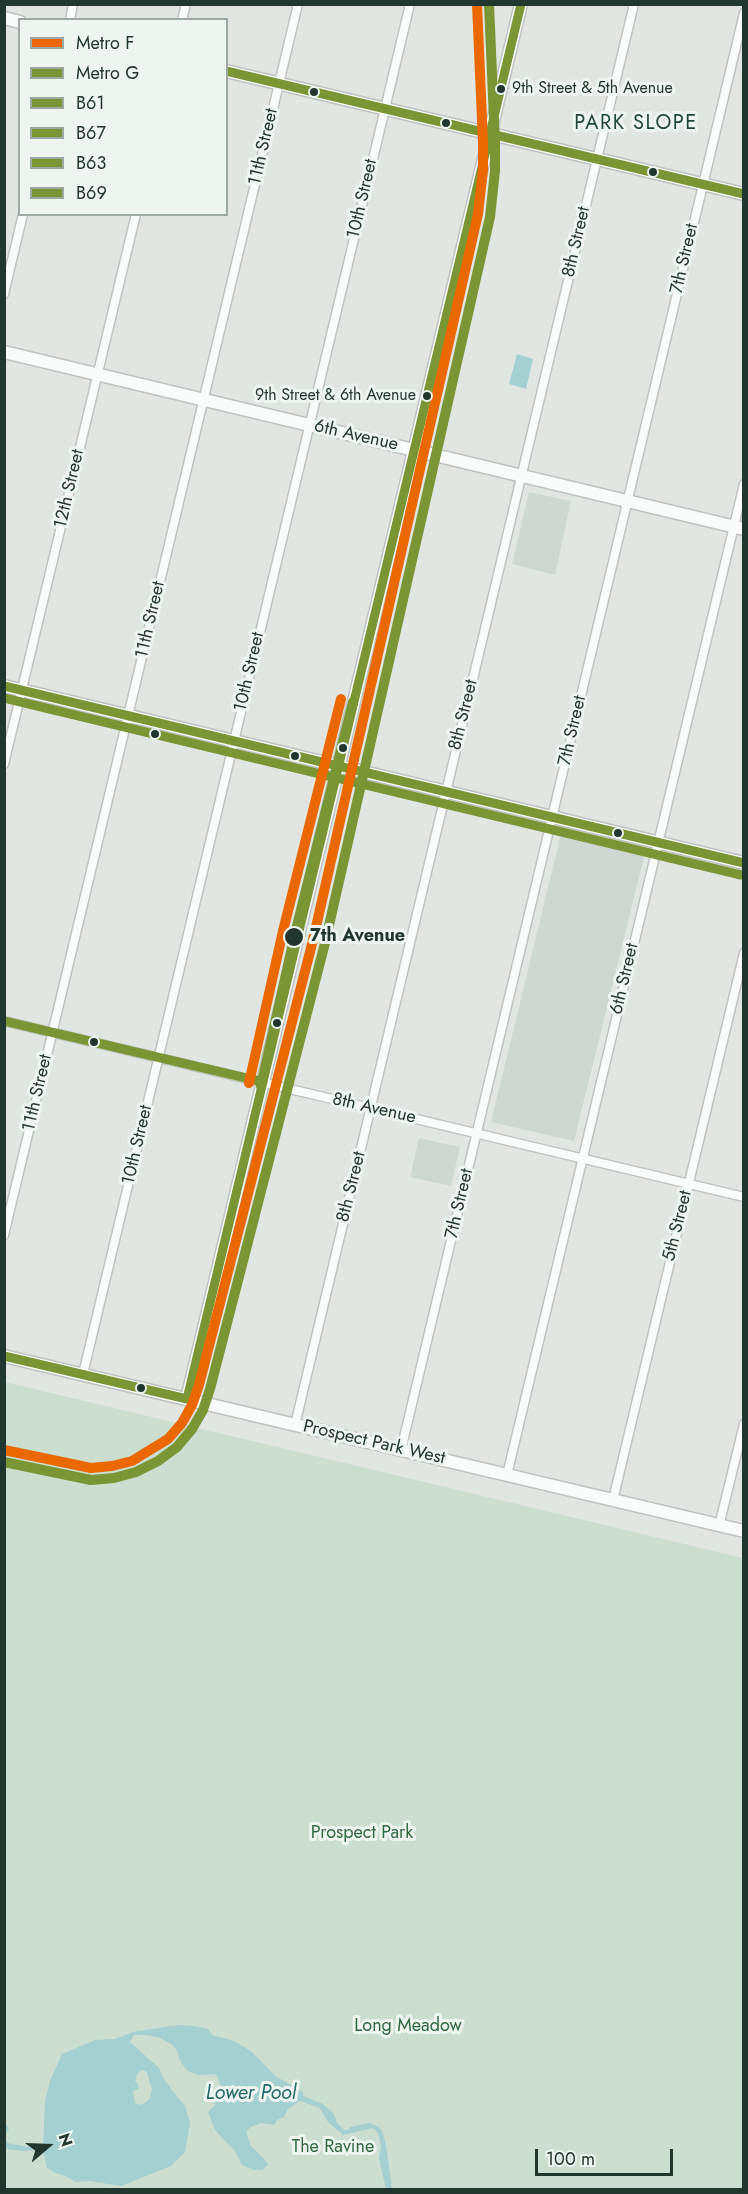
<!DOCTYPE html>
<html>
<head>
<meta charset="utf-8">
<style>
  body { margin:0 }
  #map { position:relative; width:748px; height:2194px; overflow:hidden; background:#e1e6e3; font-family:Jost,sans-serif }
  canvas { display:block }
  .frame { position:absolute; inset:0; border:6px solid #21362e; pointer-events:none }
  .legend { position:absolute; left:18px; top:18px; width:210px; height:198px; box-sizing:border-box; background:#eef5f1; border:2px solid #9ca9a3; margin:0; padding:8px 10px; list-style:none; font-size:18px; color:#21362e }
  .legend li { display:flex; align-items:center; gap:12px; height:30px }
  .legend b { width:30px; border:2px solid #9ca9a3 }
  .north { position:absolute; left:18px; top:2116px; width:60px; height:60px; -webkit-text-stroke:4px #eef5f1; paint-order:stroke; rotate:71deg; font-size:16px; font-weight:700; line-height:24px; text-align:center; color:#21362e }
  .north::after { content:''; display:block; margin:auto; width:21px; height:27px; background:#21362e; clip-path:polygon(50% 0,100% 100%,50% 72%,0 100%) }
  .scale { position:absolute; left:535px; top:2149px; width:138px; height:27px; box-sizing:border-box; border:3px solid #21362e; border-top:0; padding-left:8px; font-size:18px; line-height:21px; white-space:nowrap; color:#21362e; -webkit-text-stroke:4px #eef5f1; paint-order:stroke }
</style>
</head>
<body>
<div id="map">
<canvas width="748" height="2194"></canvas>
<div class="frame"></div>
<ul class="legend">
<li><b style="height:8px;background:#eb6800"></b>Metro F</li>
<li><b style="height:8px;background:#799534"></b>Metro G</li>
<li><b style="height:8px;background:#799534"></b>B61</li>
<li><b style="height:8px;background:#799534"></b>B67</li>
<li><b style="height:8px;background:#799534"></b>B63</li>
<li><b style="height:8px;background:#799534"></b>B69</li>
</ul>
<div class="north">N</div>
<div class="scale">100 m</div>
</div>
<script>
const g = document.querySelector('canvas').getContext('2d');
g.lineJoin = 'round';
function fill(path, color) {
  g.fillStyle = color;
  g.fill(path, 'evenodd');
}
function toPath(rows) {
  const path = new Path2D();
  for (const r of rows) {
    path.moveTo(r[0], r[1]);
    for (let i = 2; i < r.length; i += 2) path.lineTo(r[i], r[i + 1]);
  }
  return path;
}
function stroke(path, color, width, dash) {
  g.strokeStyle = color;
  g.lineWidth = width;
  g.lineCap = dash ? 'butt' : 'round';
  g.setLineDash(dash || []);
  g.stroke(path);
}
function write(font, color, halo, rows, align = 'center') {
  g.font = font + ' Jost,sans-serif';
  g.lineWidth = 6;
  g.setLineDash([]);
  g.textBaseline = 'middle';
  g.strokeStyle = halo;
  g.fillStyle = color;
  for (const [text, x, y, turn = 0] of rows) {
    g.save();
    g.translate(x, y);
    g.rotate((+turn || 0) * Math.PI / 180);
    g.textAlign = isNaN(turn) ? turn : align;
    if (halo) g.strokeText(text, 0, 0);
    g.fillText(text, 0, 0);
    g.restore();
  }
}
fill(toPath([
  [529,492,571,501,555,575,512,564],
  [561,834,645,853,574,1141,491,1122],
  [419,1138,460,1147,451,1186,410,1177]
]), '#cfd7d3');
fill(toPath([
  [5,1382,743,1558,743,2189,5,2189]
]), '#cbdecf');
fill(toPath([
  [517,354,533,359,526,389,509,384],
  [178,2025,194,2026,208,2029,212,2035,234,2041,252,2052,275,2076,303,2092,303,2096,323,2104,334,2114,337,2123,344,2130,349,2130,350,2127,369,2123,375,2125,382,2130,386,2145,392,2189,386,2189,379,2158,381,2146,378,2133,373,2128,343,2135,328,2122,320,2108,300,2101,288,2109,284,2117,277,2120,274,2125,261,2123,251,2127,246,2132,251,2146,265,2160,268,2165,262,2170,254,2170,242,2165,235,2151,215,2130,208,2112,214,2106,216,2095,222,2088,216,2074,198,2075,188,2071,181,2063,177,2051,173,2045,158,2037,145,2035,134,2035,130,2042,159,2068,165,2081,185,2106,190,2123,185,2152,171,2166,121,2186,89,2181,75,2182,66,2176,55,2173,47,2168,43,2150,21,2151,7,2149,5,2145,5,2123,9,2128,5,2137,7,2143,29,2147,43,2146,45,2102,50,2081,62,2054,95,2040,115,2039,133,2032],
  [142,2070,147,2072,152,2090,149,2100,145,2103,139,2105,135,2103,133,2091,138,2089,138,2084,135,2081,137,2074]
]), '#a5d0d1');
const street = toPath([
  [70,20,73,4],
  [182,20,186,4],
  [4,294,23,214],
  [4,764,136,214],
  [4,1021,744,1197],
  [4,1235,298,4],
  [83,1374,410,4],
  [295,1425,634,4],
  [401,1450,744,13],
  [507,1475,744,484],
  [613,1500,744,953],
  [719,1526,744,1424]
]);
const secondary = toPath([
  [4,18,20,22],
  [226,71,744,194],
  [4,352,744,529],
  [4,686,744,863],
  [4,1356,744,1531],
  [187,1399,521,4]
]);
stroke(street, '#bec3c0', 11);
stroke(secondary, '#bec3c0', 15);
stroke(street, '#fafbfb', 8);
stroke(secondary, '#fafbfb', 12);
stroke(toPath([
  [4,1021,263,1082],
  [4,1356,187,1399,521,4]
]), '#799534', 9);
stroke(toPath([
  [4,686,744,863]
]), '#799534', 9);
stroke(toPath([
  [226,71,744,194]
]), '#799534', 9);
stroke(toPath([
  [4,698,741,875]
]), '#799534', 9);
stroke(toPath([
  [249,1083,283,931,341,699],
  [4,1450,91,1468,112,1466,132,1461,168,1439,182,1423,192,1405,199,1385,313,940,478,214,483,170,483,143,477,4]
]), '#eb6800', 10);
stroke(toPath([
  [261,1086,295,934,353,702],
  [4,1462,91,1480,114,1478,136,1472,158,1461,177,1447,192,1429,203,1410,210,1389,325,943,490,217,495,171,495,143,489,4]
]), '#799534', 10);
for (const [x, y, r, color] of [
  [501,89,5,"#21362e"],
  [314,92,5,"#21362e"],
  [446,123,5,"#21362e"],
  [653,172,5,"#21362e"],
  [427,396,5,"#21362e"],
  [155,734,5,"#21362e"],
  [343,748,5,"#21362e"],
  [295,756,5,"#21362e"],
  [618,833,5,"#21362e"],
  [294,937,10,"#21362e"],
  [277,1023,5,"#21362e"],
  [94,1042,5,"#21362e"],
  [141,1388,5,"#21362e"]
]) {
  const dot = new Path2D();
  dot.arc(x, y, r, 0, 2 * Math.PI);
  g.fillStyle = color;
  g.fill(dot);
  stroke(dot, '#eef5f1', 2);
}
write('16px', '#21362e', '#eef5f1', [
  ["9th Street & 5th Avenue",512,89],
  ["9th Street & 6th Avenue",416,396,"right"]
], 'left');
write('18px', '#21362e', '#eef5f1', [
  ["11th Street",264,147,-77],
  ["10th Street",363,199,-77],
  ["8th Street",577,242,-77],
  ["7th Street",685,259,-77],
  ["6th Avenue",356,436,13],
  ["12th Street",70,489,-77],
  ["11th Street",151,620,-77],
  ["10th Street",250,672,-77],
  ["8th Street",464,715,-76],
  ["7th Street",573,731,-77],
  ["6th Street",625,979,-77],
  ["11th Street",38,1093,-77],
  ["8th Avenue",374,1109,13],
  ["10th Street",138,1145,-77],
  ["8th Street",352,1187,-76],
  ["7th Street",460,1204,-77],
  ["5th Street",678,1226,-76],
  ["Prospect Park West",374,1443,13]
]);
write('bold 18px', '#21362e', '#eef5f1', [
  ["7th Avenue",310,937]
], 'left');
write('18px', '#30693f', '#eef5f1', [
  ["Prospect Park",362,1834],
  ["Long Meadow",408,2027],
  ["The Ravine",333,2148]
]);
g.letterSpacing = '1.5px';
write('20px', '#204638', '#eef5f1', [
  ["PARK SLOPE",636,124]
]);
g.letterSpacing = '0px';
write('italic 20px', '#22696c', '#eef5f1', [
  ["Lower Pool",251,2094]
]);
</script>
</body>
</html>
